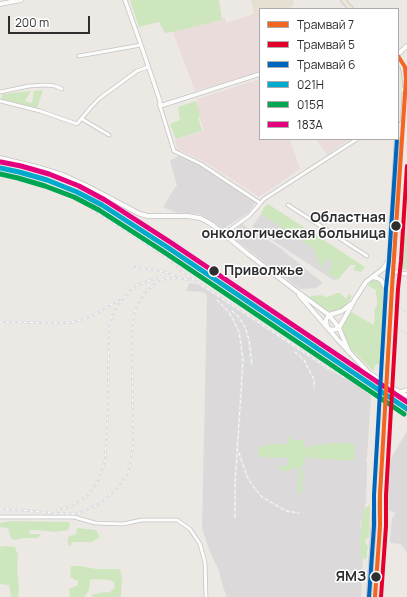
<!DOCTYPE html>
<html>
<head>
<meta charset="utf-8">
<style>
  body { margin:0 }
  #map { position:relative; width:407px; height:597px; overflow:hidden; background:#ece8e4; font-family:Manrope,sans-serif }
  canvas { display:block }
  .legend { position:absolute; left:259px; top:8px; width:140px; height:132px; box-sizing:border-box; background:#fff; border:1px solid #ababab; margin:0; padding:5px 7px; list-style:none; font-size:12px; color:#2e2e2e }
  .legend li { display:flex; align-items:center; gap:8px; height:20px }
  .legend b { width:20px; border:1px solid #ababab }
  .scale { position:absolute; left:8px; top:16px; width:82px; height:18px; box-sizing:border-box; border:2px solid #2e2e2e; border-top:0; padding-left:5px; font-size:12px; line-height:14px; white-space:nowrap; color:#2e2e2e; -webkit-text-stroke:3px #fff; paint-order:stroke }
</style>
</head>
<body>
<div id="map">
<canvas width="407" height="597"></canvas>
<ul class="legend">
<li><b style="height:5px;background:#f26522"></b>Трамвай 7</li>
<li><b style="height:5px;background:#e4002b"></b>Трамвай 5</li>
<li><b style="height:5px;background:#0065bd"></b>Трамвай 6</li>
<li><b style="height:5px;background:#00a9ce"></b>021Н</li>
<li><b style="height:5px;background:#00a651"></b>015Я</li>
<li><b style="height:5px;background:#e5007d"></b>183А</li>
</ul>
<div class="scale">200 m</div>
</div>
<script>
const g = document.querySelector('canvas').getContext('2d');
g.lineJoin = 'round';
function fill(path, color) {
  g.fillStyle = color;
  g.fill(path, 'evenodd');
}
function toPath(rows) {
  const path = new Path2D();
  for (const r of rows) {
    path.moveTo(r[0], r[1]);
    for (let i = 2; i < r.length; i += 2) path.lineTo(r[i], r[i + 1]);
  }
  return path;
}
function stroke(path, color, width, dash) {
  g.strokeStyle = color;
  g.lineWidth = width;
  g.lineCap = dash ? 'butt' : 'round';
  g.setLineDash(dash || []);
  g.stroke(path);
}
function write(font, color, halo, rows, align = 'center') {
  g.font = font + ' Manrope,sans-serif';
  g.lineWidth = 3;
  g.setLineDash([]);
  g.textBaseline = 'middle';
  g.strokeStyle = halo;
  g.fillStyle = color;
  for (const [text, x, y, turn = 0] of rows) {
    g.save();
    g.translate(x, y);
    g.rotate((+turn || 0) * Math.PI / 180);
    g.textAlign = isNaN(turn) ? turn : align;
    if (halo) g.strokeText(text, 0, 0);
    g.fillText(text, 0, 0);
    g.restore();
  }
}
fill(toPath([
  [180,155,200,165,256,202,248,213,223,229,200,214,174,212,163,207,172,192,177,185,170,161],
  [263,211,345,265,335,281,252,227],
  [242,224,280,248,323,283,316,288,300,289,229,235,236,228],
  [189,283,197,284,216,296,325,366,325,368,363,388,363,390,371,396,367,459,366,459,367,464,366,465,367,466,367,470,366,503,365,503,364,520,361,520,360,528,363,529,363,556,361,597,227,597,223,587,219,571,209,549,202,528,207,299,206,294,203,292,186,291],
  [407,431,407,553,401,544,390,543,392,517,394,517,395,512,389,511,387,481,390,460]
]), '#dcd9db');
fill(toPath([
  [251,0,293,0,294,5,289,9,289,7,284,9,260,9,260,13,259,12,254,14]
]), '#e6e0d3');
fill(toPath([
  [260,12,260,71,242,77,195,91,173,32,222,20,224,16,226,23],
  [260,79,260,139,291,139,290,140,300,169,259,197,207,163,177,149,175,140,204,131,200,119,197,99],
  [316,139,350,139,327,155],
  [403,193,407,193,407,270,399,268]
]), '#e9dcdb');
fill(toPath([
  [130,0,219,0,222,20,173,32,165,33,159,22,139,27],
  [43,90,37,108,1,99,3,94,31,91,25,101,32,103,34,91],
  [196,101,201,117,198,117,202,131,176,139,170,124,180,120,178,107],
  [268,204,365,267,361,272,353,270,356,265,350,265,338,280,327,273,333,262,327,259,321,268,314,249,261,214,264,207],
  [401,235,407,235,407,270,399,268],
  [374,280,380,282,383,289,383,330,381,365,376,364,373,371,349,347,345,339,342,328,344,323,349,313,351,312,374,325,375,313,374,310,377,305,377,297,376,295,376,290,368,286,371,281],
  [337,293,340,293,346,299,349,294,352,297,344,307,336,312,333,312,327,310,311,299,310,297,311,296,321,295,323,296,328,297],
  [288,436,292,440,304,440,304,445,308,449,311,445,323,444,326,445,327,443,348,443,354,445,355,448,354,459,352,461,308,458,308,456,306,456,304,464,300,467,303,471,302,492,298,493,297,491,299,471,295,468,287,471,282,471,276,466,287,466,288,465,288,458,260,457,258,452,259,447,272,444,287,444],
  [370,504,369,537,365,540,366,544,368,546,367,552,367,558,364,560,364,558,362,559,360,555,361,524,365,507,367,507],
  [11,521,69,522,70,524,68,530,55,532,36,530,29,531,30,534,41,534,38,538,24,538,13,540,10,536,8,528,0,527,0,523],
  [77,528,96,530,100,537,92,542,72,542,71,546,68,545,68,537,76,534],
  [5,546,15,547,18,555,17,569,19,589,18,597,10,597,11,595,9,585,0,584,0,547],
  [71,566,79,566,97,569,120,569,122,577,121,597,92,597,92,595,98,593,110,592,115,587,114,582,109,580,93,579,90,580,89,590,84,597,70,597,69,589,78,585,78,581,70,577]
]), '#cee6be');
const minor = toPath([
  [79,56,141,45],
  [0,92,29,86,45,85,55,86,62,89],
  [0,101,40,111,77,124,91,107,100,98,137,71,148,67],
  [160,106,174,151,201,164,260,203],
  [82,119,109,135],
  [288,205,367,256],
  [224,234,249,216,264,199,357,139],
  [0,517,74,517,95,523,123,524,142,520,177,520,190,529,200,544,205,562,206,597]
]);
const tertiary = toPath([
  [125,0,141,45,160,101,160,106,260,74],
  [389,271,407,274],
  [400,392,407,390]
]);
const secondary = toPath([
  [0,4,21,0],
  [398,54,407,46],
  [399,89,407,90],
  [0,158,37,167,63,175,89,187,140,214,148,216,188,216,200,218,208,222,214,226,248,254,295,290,329,315,339,328,349,352],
  [372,277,377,278,381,280,387,290],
  [299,295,338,340,369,373,392,388,407,396],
  [327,326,326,320,329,315,342,311,351,304],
  [329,329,333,330,339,328,355,299,366,282,383,269,390,259]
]);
const primary = toPath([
  [343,0,351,9],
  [398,69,400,82,398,120],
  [383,372,397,139],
  [369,597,381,415]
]);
stroke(minor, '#c5c4c5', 4.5);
stroke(tertiary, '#c5c4c5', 5);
stroke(secondary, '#c5c4c5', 5.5);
stroke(primary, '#c6c5c4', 6);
stroke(minor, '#fcfcfb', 3);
stroke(tertiary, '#fcfcfb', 3.5);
stroke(secondary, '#fcfcfb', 4);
stroke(primary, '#e8e4d6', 4.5);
stroke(toPath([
  [393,279,397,306,397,323,398,327,401,331,407,333],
  [398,301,400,308,407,313]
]), '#dfdfe1', 1);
const rail = toPath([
  [93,211,128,232,167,258,185,274,329,369],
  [130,266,161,271,176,276],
  [217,300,228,311,233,319,239,332,243,360,235,485,235,518],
  [232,311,238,316,245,327,249,340,252,365],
  [0,322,62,323,73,322,87,318,99,312,119,300],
  [295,352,304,360,308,368,314,379,314,388],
  [326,365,347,378],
  [342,376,367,388],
  [239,453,247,476,252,485,262,497,286,511,299,513],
  [0,509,32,511,52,513,77,514,99,504,115,491,128,474,133,448,132,329,134,313,137,306,145,293,156,283,161,280,169,278,179,278,191,280],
  [57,510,71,506,83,499,89,494,98,481,105,461,108,409,109,326,112,316,117,306,130,291,137,285,146,282,156,278,161,278]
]);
stroke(rail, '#dfdfe1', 2.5);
stroke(rail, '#fff', 1, [3]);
const primaryBridge = toPath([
  [381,415,383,372]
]);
stroke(primaryBridge, '#c6c5c4', 6, []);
stroke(primaryBridge, '#e8e4d6', 4.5);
stroke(toPath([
  [0,168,19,172,47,180,77,192,102,205,167,247,407,409]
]), '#00a9ce', 5);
stroke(toPath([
  [0,174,18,178,45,186,74,197,99,210,164,252,404,414]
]), '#00a651', 5);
stroke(toPath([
  [1,162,21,166,49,174,79,186,105,200,170,242,407,402]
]), '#e5007d', 5);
stroke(toPath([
  [375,597,380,526,380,495,392,288,406,79,405,67,398,56]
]), '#f26522', 4);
stroke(toPath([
  [381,597,386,526,386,495,398,289,401,261,407,166]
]), '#e4002b', 4);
stroke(toPath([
  [369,597,374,526,374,495,386,288,389,260,397,139]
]), '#0065bd', 4);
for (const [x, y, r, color] of [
  [396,226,5.5,"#2e2e2e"],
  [214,271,5.5,"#2e2e2e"],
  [376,577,5.5,"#2e2e2e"]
]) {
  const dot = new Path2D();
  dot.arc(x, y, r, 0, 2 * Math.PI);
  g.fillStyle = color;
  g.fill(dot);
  stroke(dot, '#fff', 1.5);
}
write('bold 14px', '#2e2e2e', '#fff', [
  ["Областная",386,218],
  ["онкологическая больница",386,234],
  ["Приволжье",224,271,"left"],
  ["ЯМЗ",366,577]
], 'right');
</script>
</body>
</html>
